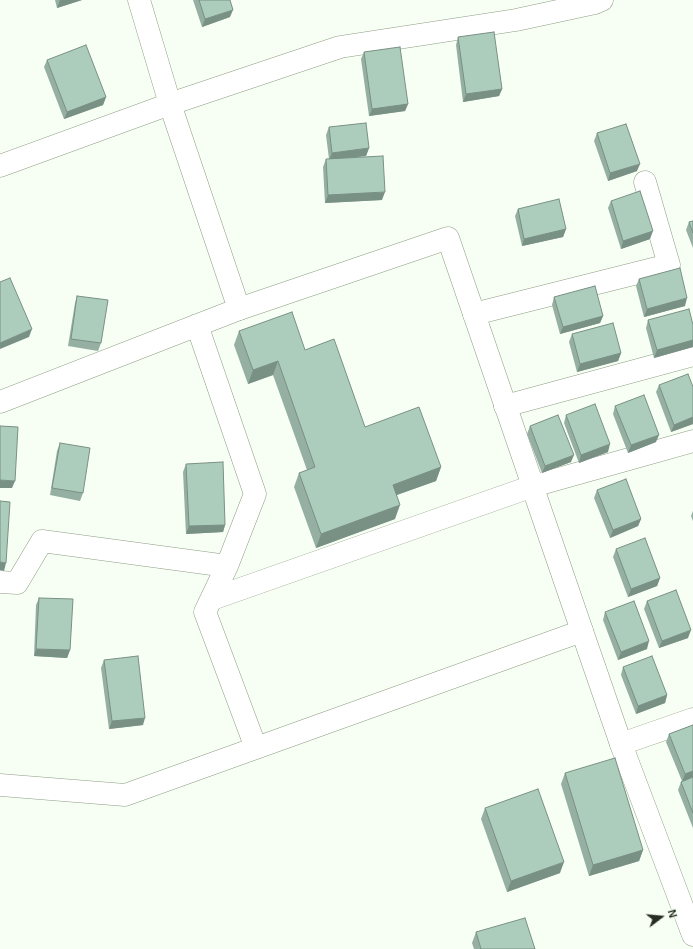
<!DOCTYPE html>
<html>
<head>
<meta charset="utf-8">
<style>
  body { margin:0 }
  #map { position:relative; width:693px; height:949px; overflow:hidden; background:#f7fef3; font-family:Arial,sans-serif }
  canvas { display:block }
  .north { position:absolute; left:641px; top:897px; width:40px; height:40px; -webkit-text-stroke:3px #f7fef3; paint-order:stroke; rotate:74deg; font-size:11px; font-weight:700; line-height:16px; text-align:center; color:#272d22 }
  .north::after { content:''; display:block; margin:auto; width:14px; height:18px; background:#272d22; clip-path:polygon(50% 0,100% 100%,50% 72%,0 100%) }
</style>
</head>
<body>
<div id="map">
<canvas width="693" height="949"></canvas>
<div class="north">N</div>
</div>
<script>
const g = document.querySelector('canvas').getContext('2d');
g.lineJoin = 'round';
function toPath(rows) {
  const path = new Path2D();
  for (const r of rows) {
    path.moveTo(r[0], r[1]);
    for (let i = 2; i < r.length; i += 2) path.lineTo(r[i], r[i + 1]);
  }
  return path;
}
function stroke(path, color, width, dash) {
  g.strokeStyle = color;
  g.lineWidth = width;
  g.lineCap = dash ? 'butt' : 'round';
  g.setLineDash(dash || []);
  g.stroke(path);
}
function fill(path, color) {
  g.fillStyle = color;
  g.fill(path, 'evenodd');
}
const minor = toPath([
  [0,166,170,104,340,47,516,20,595,3,602,0],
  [474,314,669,265,645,182],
  [197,325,255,494,227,566,205,612,256,748],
  [0,402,239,309],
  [505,406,693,355],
  [0,582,17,583,42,541,227,566],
  [212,599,533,486,693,441],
  [621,744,693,719],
  [0,785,125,795,582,631]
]);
const tertiary = toPath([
  [139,0,170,104,239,309,448,238,533,486,535,494,582,631,621,744,693,935]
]);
stroke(minor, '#8e9e84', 23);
stroke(tertiary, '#8e9e84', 23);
stroke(minor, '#fff', 22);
stroke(tertiary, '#fff', 22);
fill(toPath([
  [55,0,82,0,57,8],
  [193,0,230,0,230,17,202,27],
  [458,37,502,89,499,96,463,102,456,45],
  [364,52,408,104,405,111,369,116,361,59],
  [47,60,106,97,103,105,64,119,44,67],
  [329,127,369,148,366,156,355,157,382,200,325,203,323,167,326,159,329,159,326,135],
  [597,133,637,171,608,181,594,141],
  [611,201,650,239,621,249,608,208],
  [518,209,566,229,563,237,522,246,515,216],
  [693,221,693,248,686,230,689,222],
  [639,279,685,306,644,317,636,286],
  [77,296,101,343,98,351,68,346,75,303],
  [554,297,603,316,600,323,560,334,552,305],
  [648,320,693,325,693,347,654,358,646,328],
  [239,331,305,350,365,427,441,467,436,481,397,495,395,519,316,548,294,487,299,473,307,470,273,375,248,384,234,345],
  [572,334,621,353,618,361,577,372,569,342],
  [659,385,693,387,693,424,671,432,656,392],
  [615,406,656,442,628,453,613,414],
  [566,415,608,452,579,463,564,423],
  [530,426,571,462,542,473,527,434],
  [60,443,83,493,80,501,50,495,57,451],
  [186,464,225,525,223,532,186,534,183,472],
  [597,490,641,519,638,526,610,538,594,498],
  [693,511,693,521,691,516],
  [616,549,660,578,657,586,628,597,613,557],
  [39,598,70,650,67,658,34,656,36,605],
  [647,601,688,638,659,648,644,609],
  [605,612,647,649,618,660,603,620],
  [104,660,143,725,109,729,101,668],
  [623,667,667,695,665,703,636,714,621,675],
  [693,725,693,828,678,790,681,782,682,781,666,742,669,734],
  [565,773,643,850,639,861,589,876,561,784],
  [485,808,560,873,507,892,481,819],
  [476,932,535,949,474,949,472,943]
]), '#95b0a2');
fill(toPath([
  [60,0,82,0,57,8],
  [233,10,230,17,202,27,205,19],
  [502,89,499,96,463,102,466,94],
  [106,97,103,105,64,119,67,112],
  [408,104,405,111,369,116,372,109],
  [369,148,366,156,329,160,332,153],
  [640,164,637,171,608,181,610,173],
  [385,192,382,200,325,203,328,195],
  [566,229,563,237,522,246,524,239],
  [653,231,650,239,621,249,623,241],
  [687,298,685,306,644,317,647,309],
  [603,316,600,323,560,334,563,327],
  [32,329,29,337,0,349,0,343],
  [693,340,693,347,654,358,657,350],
  [621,353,618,361,577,372,580,364],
  [278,361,273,375,248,384,253,370],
  [693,417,693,424,671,432,674,425],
  [659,435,656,442,628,453,631,445],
  [610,444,608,452,579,463,581,455],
  [574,455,571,462,542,473,545,466],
  [441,467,436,481,388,498,393,485],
  [0,480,15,481,12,488,0,488],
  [400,505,395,519,316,548,321,534],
  [641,519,638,526,610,538,613,530],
  [225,525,223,532,186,534,189,526],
  [0,562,6,563,4,571,0,570],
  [660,578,657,586,628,597,631,589],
  [691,630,688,638,659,648,662,641],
  [649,641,647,649,618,660,621,652],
  [36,649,70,650,67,658,34,656],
  [667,695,665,703,636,714,638,706],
  [145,718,143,725,109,729,112,721],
  [693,771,693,777,682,782,685,774],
  [643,850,639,861,589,876,593,865],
  [564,862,560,873,507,892,511,881]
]), '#799084');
const building = toPath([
  [199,0,230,0,233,10,205,19,199,0],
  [494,32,502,89,466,94,458,37,494,32],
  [86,45,106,97,67,112,47,60,86,45],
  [400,47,408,104,372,109,364,52,400,47],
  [366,123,369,148,332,153,329,127,366,123],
  [626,124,640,164,610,173,597,133,626,124],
  [383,156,385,192,328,195,326,159,383,156],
  [640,191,653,231,623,241,611,201,640,191],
  [559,199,566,229,524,239,518,209,559,199],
  [693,221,693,233,689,222,693,221],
  [680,268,687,298,647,309,639,279,680,268],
  [10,278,32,329,0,343,0,282,10,278],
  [595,286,603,316,563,327,554,297,595,286],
  [77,296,108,300,101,343,71,339,77,296],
  [689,309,693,325,693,340,657,350,648,320,689,309],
  [292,312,305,350,334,339,365,427,419,407,441,467,393,485,400,505,321,534,299,473,315,467,278,361,253,370,239,331,292,312],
  [613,323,621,353,580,364,572,334,613,323],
  [688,374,693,387,693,417,674,425,659,385,688,374],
  [644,395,659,435,631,445,615,406,644,395],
  [595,404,610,444,581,455,566,415,595,404],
  [558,415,574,455,545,466,530,426,558,415],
  [0,426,18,427,15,481,0,480,0,426],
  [60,443,90,448,83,493,52,488,60,443],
  [223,462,225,525,189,526,186,464,223,462],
  [626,479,641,519,613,530,597,490,626,479],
  [0,501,10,502,6,563,0,562,0,501],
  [645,538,660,578,631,589,616,549,645,538],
  [676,590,691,630,662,641,647,601,676,590],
  [39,598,73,599,70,650,36,649,39,598],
  [634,601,649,641,621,652,605,612,634,601],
  [138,656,145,718,112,721,104,660,138,656],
  [652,656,667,695,638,706,623,667,652,656],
  [693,725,693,771,685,774,669,734,693,725],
  [615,758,643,850,593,865,565,773,615,758],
  [693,777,693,813,681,782,693,777],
  [538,789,564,862,511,881,485,808,538,789],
  [525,918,535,949,481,949,476,932,525,918]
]);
fill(building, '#adcdbc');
stroke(building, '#799084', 1);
</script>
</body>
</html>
